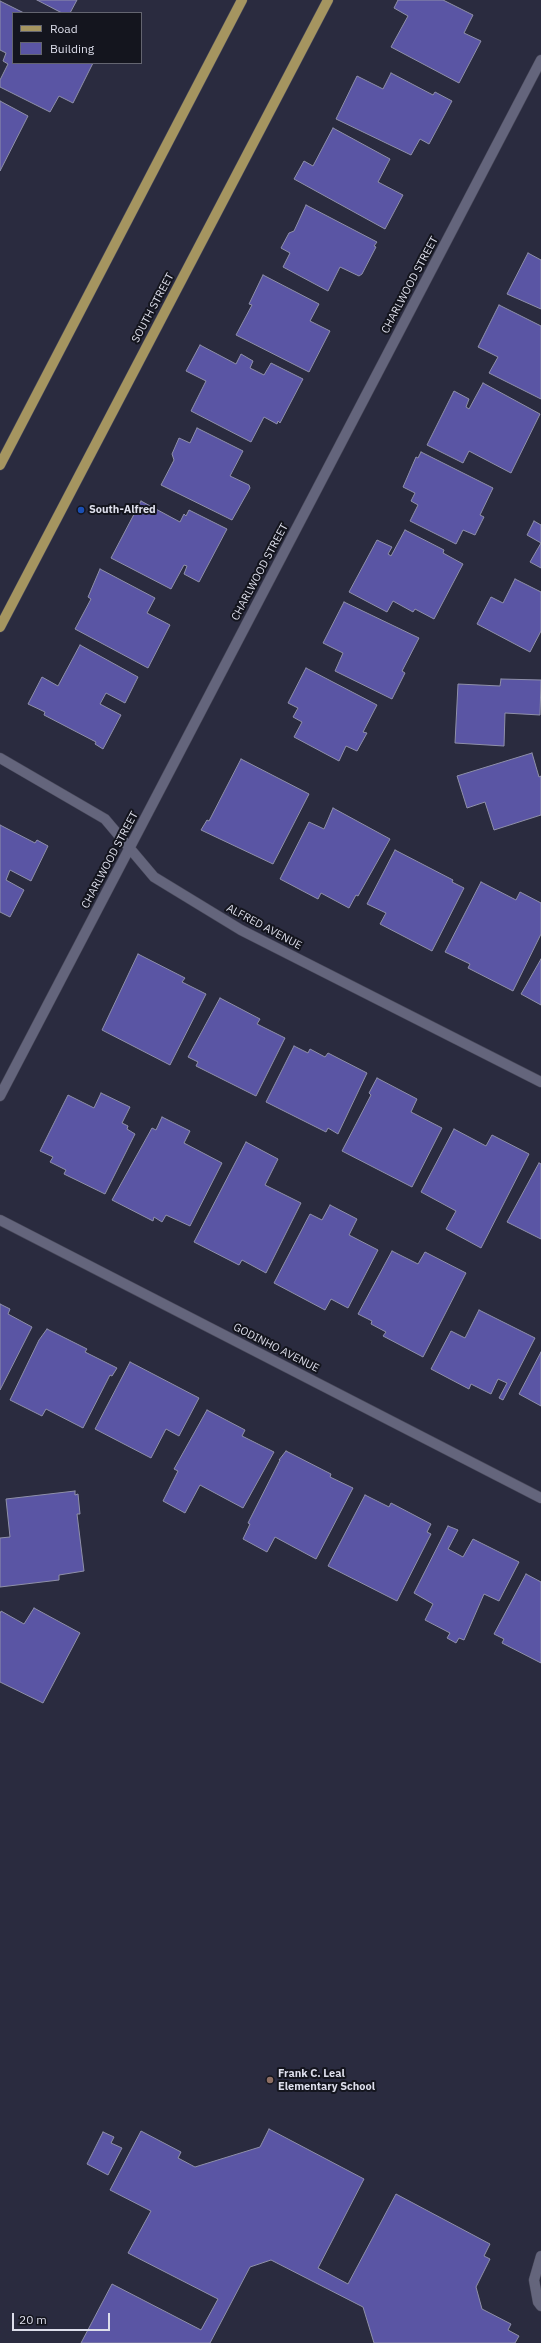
<!DOCTYPE html>
<html>
<head>
<meta charset="utf-8">
<style>
  body { margin:0 }
  #map { position:relative; width:541px; height:2343px; overflow:hidden; background:#2a2b3f; font-family:"IBM Plex Sans",sans-serif }
  canvas { display:block }
  .legend { position:absolute; left:12px; top:12px; width:130px; height:52px; box-sizing:border-box; background:#14151e; border:1px solid #646570; margin:0; padding:5px 7px; list-style:none; font-size:12px; color:#dddeeb }
  .legend li { display:flex; align-items:center; gap:8px; height:20px }
  .legend b { width:20px; border:1px solid #646570 }
  .scale { position:absolute; left:12px; top:2313px; width:98px; height:18px; box-sizing:border-box; border:2px solid #dddeeb; border-top:0; padding-left:5px; font-size:12px; line-height:14px; white-space:nowrap; color:#dddeeb; -webkit-text-stroke:3px #14151e; paint-order:stroke }
</style>
</head>
<body>
<div id="map">
<canvas width="541" height="2343"></canvas>
<ul class="legend">
<li><b style="height:5px;background:#a59560"></b>Road</li>
<li><b style="height:11px;background:#5a55a4"></b>Building</li>
</ul>
<div class="scale">20 m</div>
</div>
<script>
const g = document.querySelector('canvas').getContext('2d');
g.lineJoin = 'round';
function fill(path, color) {
  g.fillStyle = color;
  g.fill(path, 'evenodd');
}
function toPath(rows) {
  const path = new Path2D();
  for (const r of rows) {
    path.moveTo(r[0], r[1]);
    for (let i = 2; i < r.length; i += 2) path.lineTo(r[i], r[i + 1]);
  }
  return path;
}
function stroke(path, color, width, dash) {
  g.strokeStyle = color;
  g.lineWidth = width;
  g.lineCap = dash ? 'butt' : 'round';
  g.setLineDash(dash || []);
  g.stroke(path);
}
function write(font, color, halo, rows, align = 'center') {
  g.font = font + ' "IBM Plex Sans",sans-serif';
  g.lineWidth = 4;
  g.setLineDash([]);
  g.textBaseline = 'middle';
  g.strokeStyle = halo;
  g.fillStyle = color;
  for (const [text, x, y, turn = 0] of rows) {
    g.save();
    g.translate(x, y);
    g.rotate((+turn || 0) * Math.PI / 180);
    g.textAlign = isNaN(turn) ? turn : align;
    if (halo) g.strokeText(text, 0, 0);
    g.fillText(text, 0, 0);
    g.restore();
  }
}
const building = toPath([
  [37,0,77,0,70,13,62,13,37,0],
  [398,0,443,0,473,15,464,33,481,41,459,83,391,47,408,16,394,8,398,0],
  [0,1,24,13,13,13,13,63,93,63,73,103,59,96,50,112,0,87,0,80,8,64,3,61,6,53,0,50,0,1],
  [391,73,433,95,435,92,452,101,429,144,420,139,411,155,336,119,357,76,383,89,391,73],
  [0,101,28,116,0,171,0,101],
  [333,128,390,159,378,182,403,195,385,229,294,179,304,161,313,166,333,128],
  [306,205,377,242,374,246,376,247,362,274,359,276,340,267,328,291,283,267,290,253,281,248,289,233,294,231,306,205],
  [528,253,541,260,541,309,507,294,528,253],
  [263,275,319,304,310,321,330,331,309,372,236,335,252,305,249,304,263,275],
  [499,305,541,326,541,399,489,373,498,357,478,347,499,305],
  [200,345,236,364,241,354,253,361,250,368,264,375,271,363,303,379,280,423,278,421,277,424,264,417,251,442,191,411,206,381,186,371,200,345],
  [483,383,540,414,511,473,469,451,463,463,427,445,454,391,469,399,466,407,469,409,483,383],
  [197,428,243,451,230,476,249,485,250,488,232,520,161,485,174,460,172,454,179,438,190,443,197,428],
  [421,452,493,488,480,515,484,517,475,535,463,530,456,544,410,521,418,505,411,501,415,493,403,487,416,457,418,458,421,452],
  [141,501,180,522,184,514,186,516,189,510,227,529,199,582,184,574,187,566,184,565,171,589,111,558,141,501],
  [534,521,541,525,541,568,530,562,541,543,527,535,534,521],
  [405,530,444,550,443,553,463,564,434,619,415,609,413,612,393,601,387,612,349,592,377,540,392,547,388,554,391,556,405,530],
  [100,569,155,598,147,613,170,625,148,668,75,629,91,599,88,597,100,569],
  [515,579,541,592,541,631,530,652,477,624,491,597,503,603,515,579],
  [344,602,419,638,402,671,405,673,392,699,335,671,343,653,323,643,344,602],
  [80,645,138,677,125,703,106,693,100,704,121,715,103,749,95,744,96,742,44,715,45,712,28,704,42,677,58,686,80,645],
  [306,668,377,705,363,732,367,733,357,751,346,746,339,761,294,737,302,722,293,717,298,708,288,703,306,668],
  [501,679,541,680,540,715,505,713,504,746,455,743,458,684,500,686,501,679],
  [532,753,539,777,541,776,541,815,494,830,485,802,467,808,457,776,532,753],
  [241,759,309,794,273,864,201,830,207,820,209,821,241,759],
  [333,808,390,839,358,896,356,895,349,908,321,893,318,899,280,879,309,822,324,829,333,808],
  [0,825,35,843,37,840,48,846,31,881,10,870,6,880,24,890,10,917,0,912,0,825],
  [395,850,453,880,452,882,464,888,432,951,380,924,386,913,367,904,395,850],
  [481,882,516,900,520,892,541,903,541,934,513,991,468,968,470,964,445,952,481,882],
  [138,954,185,978,182,982,206,994,170,1065,102,1030,138,954],
  [541,959,541,1005,521,994,541,959],
  [220,998,260,1019,257,1024,285,1038,256,1096,196,1066,198,1062,188,1057,220,998],
  [294,1046,308,1053,310,1049,325,1057,328,1053,367,1073,338,1134,328,1128,326,1132,266,1102,294,1046],
  [377,1078,417,1099,411,1112,442,1128,412,1187,342,1151,371,1095,369,1093,377,1078],
  [101,1093,130,1107,122,1123,128,1126,127,1129,135,1134,105,1194,64,1174,66,1170,50,1162,53,1157,40,1151,68,1095,94,1108,101,1093],
  [162,1117,190,1131,184,1143,222,1163,190,1226,166,1215,162,1222,154,1217,153,1221,112,1200,152,1128,156,1130,162,1117],
  [454,1129,486,1146,492,1135,529,1154,481,1248,446,1229,456,1211,421,1192,454,1129],
  [246,1142,278,1159,265,1185,301,1203,266,1273,242,1260,239,1265,194,1242,246,1142],
  [539,1163,541,1164,541,1239,507,1222,539,1163],
  [330,1205,357,1219,349,1235,378,1250,348,1308,331,1299,325,1310,274,1283,310,1214,322,1220,330,1205],
  [392,1251,418,1264,425,1252,466,1273,423,1357,383,1336,386,1332,371,1324,372,1321,358,1314,392,1251],
  [0,1304,10,1309,8,1314,32,1327,0,1390,0,1304],
  [479,1310,535,1338,503,1400,499,1398,507,1383,498,1379,491,1394,471,1384,469,1389,431,1369,451,1331,465,1338,479,1310],
  [47,1329,87,1349,85,1352,117,1368,112,1376,110,1375,83,1428,46,1409,42,1416,10,1400,39,1340,47,1329],
  [541,1352,541,1406,519,1394,541,1352],
  [130,1362,199,1398,179,1436,166,1429,151,1458,95,1429,130,1362],
  [207,1410,245,1430,242,1436,274,1452,243,1508,200,1485,185,1513,163,1501,178,1471,174,1469,207,1410],
  [286,1451,331,1474,330,1477,353,1488,316,1559,275,1537,267,1552,243,1539,250,1524,248,1523,280,1460,279,1460,286,1451],
  [75,1491,75,1495,78,1494,80,1514,77,1514,84,1571,59,1575,59,1580,0,1587,0,1538,10,1537,6,1499,75,1491],
  [365,1495,389,1507,391,1503,431,1524,427,1532,431,1534,397,1601,328,1566,365,1495],
  [448,1526,458,1530,448,1549,463,1557,473,1539,519,1562,499,1601,484,1594,464,1640,459,1638,456,1643,447,1638,450,1633,425,1620,433,1604,414,1593,448,1526],
  [526,1574,541,1582,541,1663,502,1643,504,1639,494,1634,526,1574],
  [34,1608,80,1633,43,1703,0,1682,0,1614,1,1611,24,1624,34,1608],
  [269,2129,364,2179,318,2268,348,2284,396,2194,490,2244,484,2256,490,2259,476,2287,482,2309,511,2324,508,2330,519,2336,515,2343,374,2343,363,2307,271,2260,250,2267,210,2343,81,2343,112,2284,201,2330,218,2299,128,2253,151,2211,110,2190,141,2131,181,2152,178,2158,195,2167,260,2147,269,2129],
  [103,2132,114,2137,111,2143,122,2148,108,2175,87,2164,103,2132]
]);
fill(building, '#5a55a4');
stroke(building, '#8f90a9', 1);
const minor = toPath([
  [0,758,105,819,154,877,241,930,541,1082],
  [0,1096,541,60],
  [0,1220,541,1498],
  [541,2256,534,2280,538,2302,541,2306]
]);
const major = toPath([
  [0,465,242,0],
  [0,627,328,0]
]);
stroke(minor, '#484859', 11);
stroke(major, '#484859', 11);
stroke(minor, '#64657c', 10);
stroke(major, '#a59560', 10);
for (const [x, y, r, color] of [
  [81,510,4,"#1a4fb4"],
  [270,2080,4,"#8d6e63"]
]) {
  const dot = new Path2D();
  dot.arc(x, y, r, 0, 2 * Math.PI);
  g.fillStyle = color;
  g.fill(dot);
  stroke(dot, '#14151e', 1.5);
}
write('11px', '#dddeeb', '#14151e', [
  ["CHARLWOOD STREET",410,285,-62],
  ["SOUTH STREET",153,308,-62],
  ["CHARLWOOD STREET",260,572,-62],
  ["CHARLWOOD STREET",110,860,-62],
  ["ALFRED AVENUE",264,927,28],
  ["GODINHO AVENUE",276,1348,27]
]);
write('bold 11px', '#dddeeb', '#14151e', [
  ["South-Alfred",89,510],
  ["Frank C. Leal",278,2074],
  ["Elementary School",278,2087]
], 'left');
</script>
</body>
</html>
